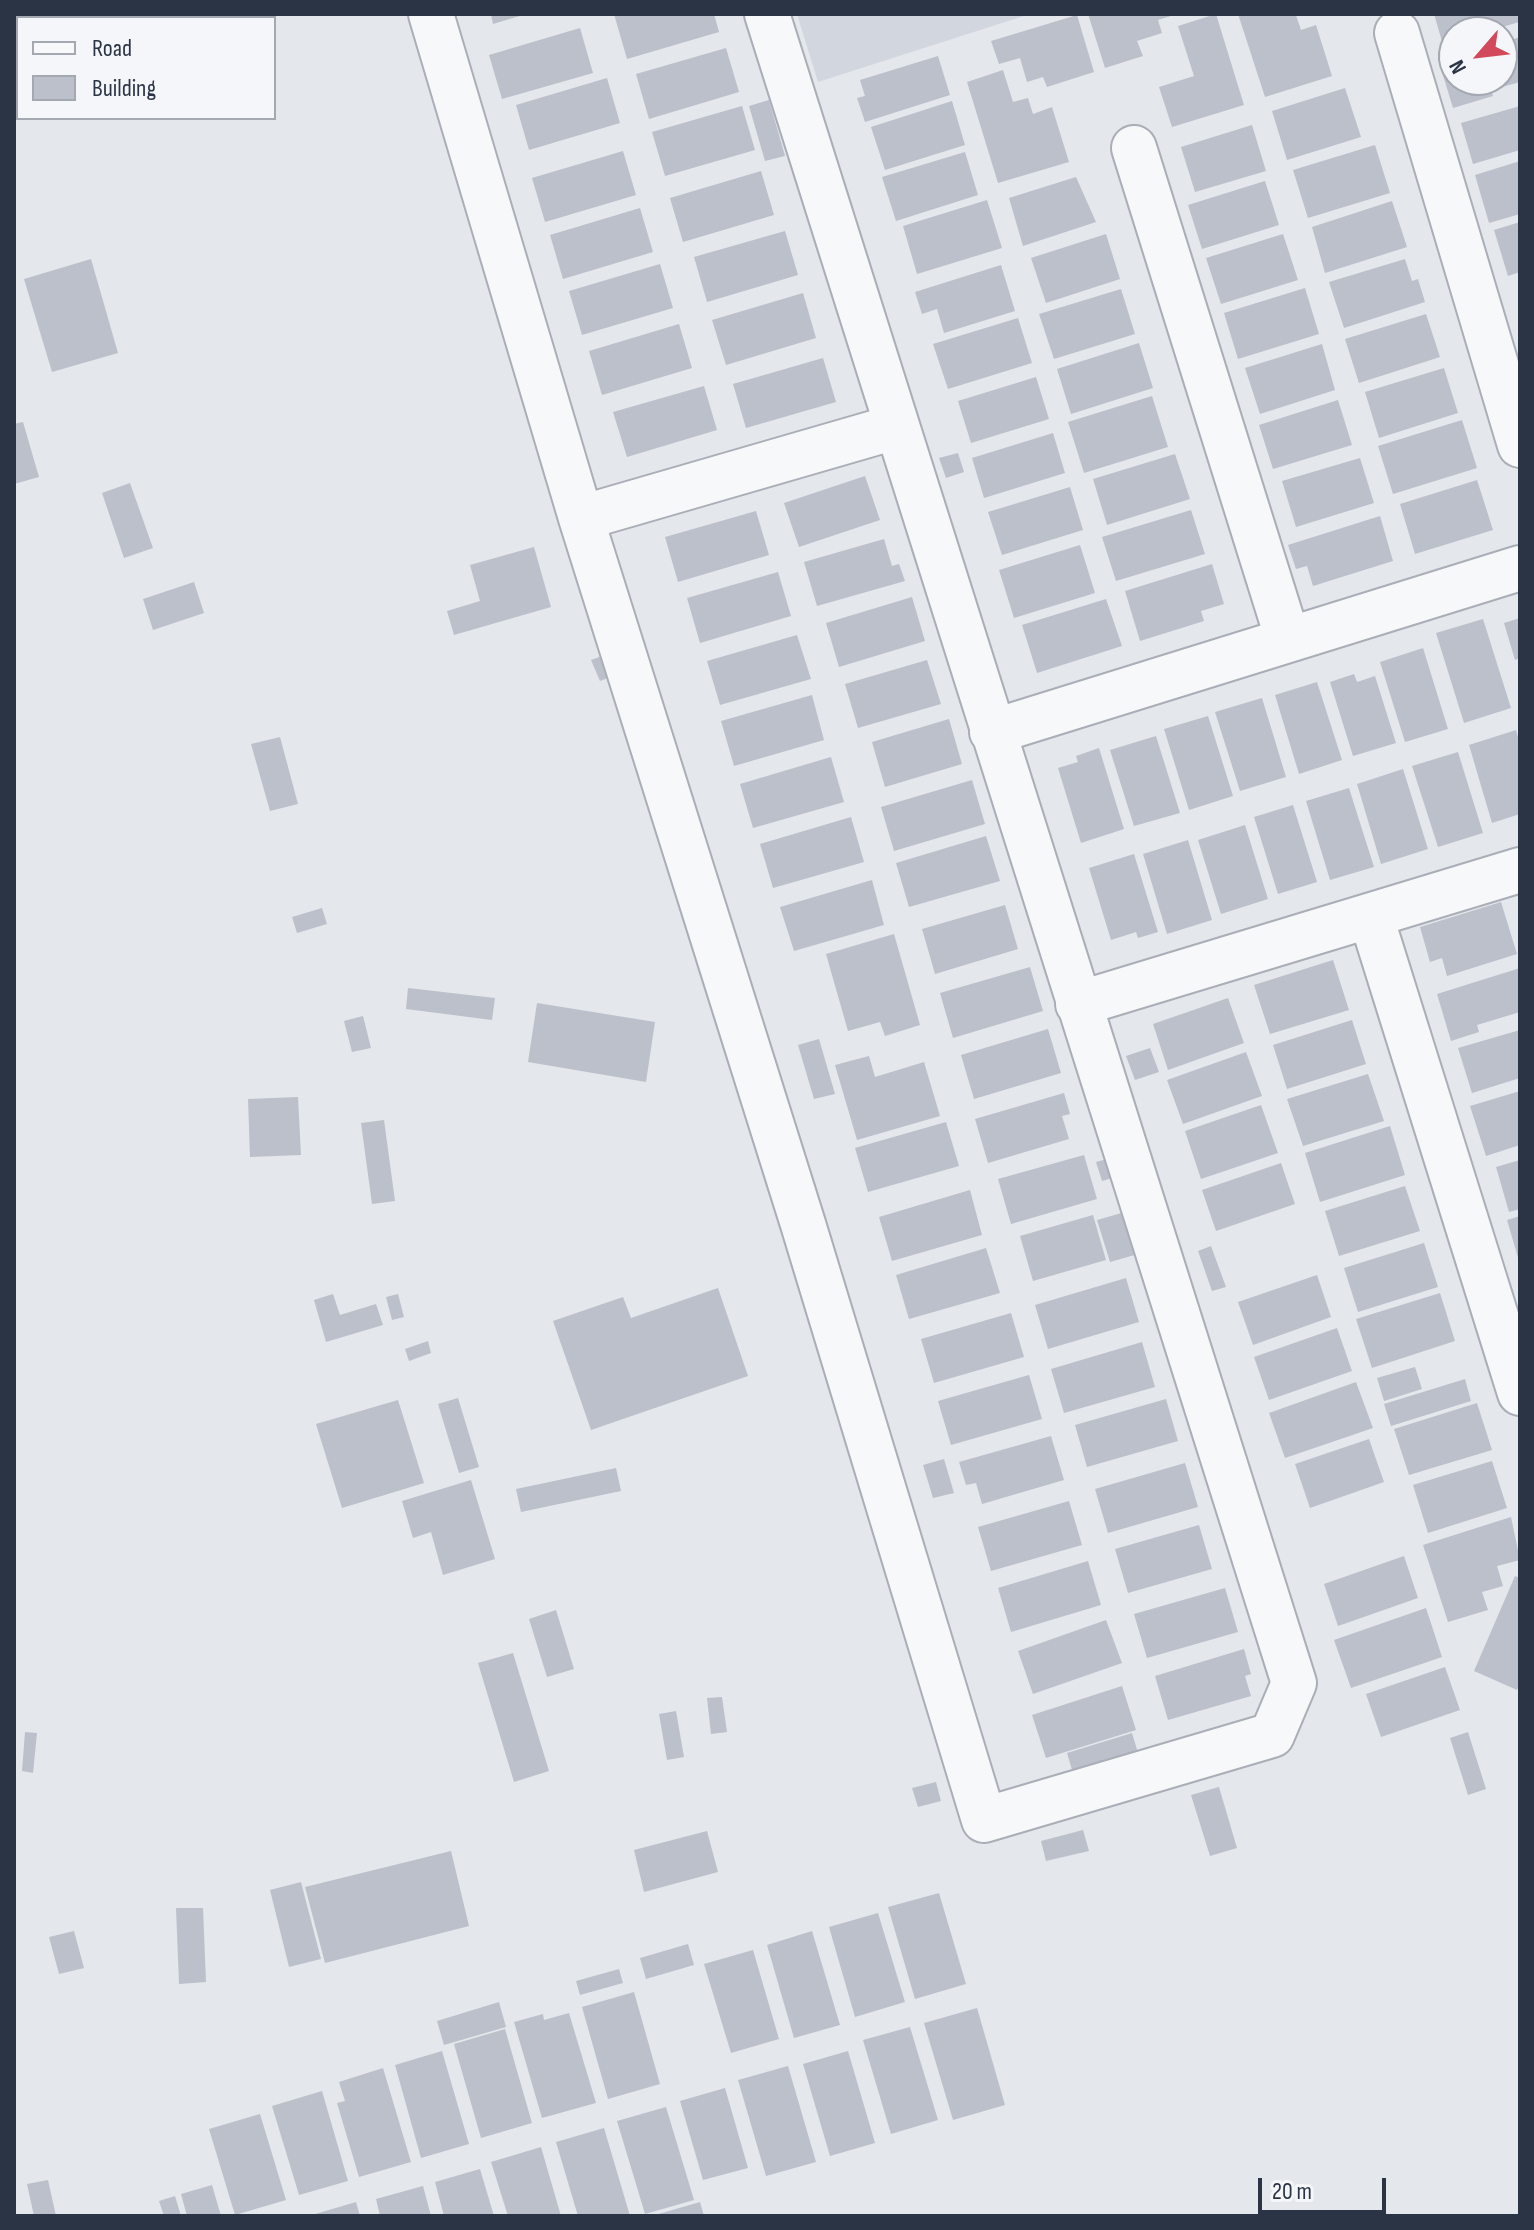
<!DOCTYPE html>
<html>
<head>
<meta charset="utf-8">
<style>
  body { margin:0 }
  #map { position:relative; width:1534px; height:2230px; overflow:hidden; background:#e4e7ec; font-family:"Sofia Sans Condensed",sans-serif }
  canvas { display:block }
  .frame { position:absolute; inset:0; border:16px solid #2b3445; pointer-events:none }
  .legend { position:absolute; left:16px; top:16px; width:260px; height:104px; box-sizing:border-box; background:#f4f6f9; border:2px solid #a4a8b1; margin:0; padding:10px 14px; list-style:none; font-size:24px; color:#2b3445 }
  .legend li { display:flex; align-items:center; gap:16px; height:40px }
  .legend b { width:40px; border:2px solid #a4a8b1 }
  .north { position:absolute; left:1438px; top:16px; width:80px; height:80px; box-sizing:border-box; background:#f4f6f9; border:2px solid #a4a8b1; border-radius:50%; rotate:242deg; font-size:22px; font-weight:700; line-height:32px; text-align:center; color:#2b3445 }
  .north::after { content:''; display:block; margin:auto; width:28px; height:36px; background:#d1495b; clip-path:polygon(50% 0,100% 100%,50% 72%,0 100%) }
  .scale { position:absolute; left:1258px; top:2178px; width:128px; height:36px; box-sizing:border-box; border:4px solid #2b3445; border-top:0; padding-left:10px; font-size:24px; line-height:28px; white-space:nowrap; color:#2b3445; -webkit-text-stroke:6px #f4f6f9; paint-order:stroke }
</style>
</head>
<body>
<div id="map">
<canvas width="1534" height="2230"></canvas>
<div class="frame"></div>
<ul class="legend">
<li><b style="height:10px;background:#f7f8fa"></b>Road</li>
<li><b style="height:22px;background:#bbc0ca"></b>Building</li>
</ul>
<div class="north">N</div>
<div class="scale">20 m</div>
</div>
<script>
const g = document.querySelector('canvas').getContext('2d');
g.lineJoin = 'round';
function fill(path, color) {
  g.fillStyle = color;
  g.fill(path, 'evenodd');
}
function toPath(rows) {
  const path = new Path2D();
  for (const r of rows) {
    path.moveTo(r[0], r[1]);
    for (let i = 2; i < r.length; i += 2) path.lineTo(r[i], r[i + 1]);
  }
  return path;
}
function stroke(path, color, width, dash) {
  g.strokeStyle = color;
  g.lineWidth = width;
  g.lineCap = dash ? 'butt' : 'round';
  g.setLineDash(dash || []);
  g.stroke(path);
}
fill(toPath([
  [797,14,1030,14,818,82]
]), '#d2d6de');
fill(toPath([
  [491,14,523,14,523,15,493,24],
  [614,14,714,14,719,32,627,59],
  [1088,14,1174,14,1174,15,1158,20,1162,33,1137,41,1143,56,1105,68],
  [1216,14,1244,105,1172,127,1159,87,1194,76,1178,26],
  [1238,14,1296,15,1301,30,1316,25,1332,76,1265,97],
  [1434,14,1517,14,1519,22,1486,32,1454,32,1454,42,1443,45],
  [1077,15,1094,72,1047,87,1043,77,1027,82,1020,58,999,64,991,41],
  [580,28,593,73,502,99,489,55],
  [1520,37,1520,82,1491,90,1493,96,1453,108,1439,62,1454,57,1454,80,1502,80,1502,43],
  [726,48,739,92,649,119,636,74],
  [938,56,950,95,865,122,857,98,865,96,860,80],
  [1003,70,1013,102,1028,98,1033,114,1052,107,1069,162,998,183,967,82],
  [607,78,620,123,529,150,516,105],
  [1345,88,1361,137,1287,160,1272,111],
  [769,100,785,156,765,161,749,106],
  [952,101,965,145,885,170,871,127],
  [742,106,755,150,665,176,652,132],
  [1520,106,1520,150,1473,164,1461,123],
  [1252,125,1266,171,1195,192,1181,147],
  [1375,145,1390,193,1308,218,1293,170],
  [623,151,636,195,545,222,532,178],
  [965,152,978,195,896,221,882,177],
  [1520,161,1520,214,1489,223,1475,175],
  [761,171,774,215,683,242,670,198],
  [1076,177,1096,222,1023,246,1009,198],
  [1265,181,1279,225,1202,249,1188,205],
  [987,200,1002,248,917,274,903,226],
  [1392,201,1407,247,1325,273,1312,227],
  [640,208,653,252,563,279,550,235],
  [1520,222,1520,272,1508,276,1494,230],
  [785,231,798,275,707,302,694,257],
  [1106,234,1120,279,1046,303,1031,258],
  [1283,234,1298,280,1221,304,1206,258],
  [91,259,118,353,52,372,24,279],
  [1405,259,1412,281,1418,279,1425,302,1344,328,1329,282],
  [660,264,673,308,582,335,569,291],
  [1001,265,1015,311,944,333,937,309,922,314,915,292],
  [1305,288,1319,334,1238,359,1224,313],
  [1121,289,1135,334,1054,359,1039,314],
  [803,293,816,338,726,365,712,320],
  [1426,314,1440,357,1359,383,1345,339],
  [1018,318,1032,363,948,389,933,344],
  [679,324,692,368,602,395,589,351],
  [1139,343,1153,388,1071,414,1057,369],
  [1322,344,1335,390,1260,414,1245,368],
  [823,358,836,402,746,428,733,384],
  [1444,368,1458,413,1379,438,1365,392],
  [1036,377,1049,419,971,443,958,401],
  [704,386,717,430,627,457,613,412],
  [1152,396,1168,447,1084,473,1068,422],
  [1338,400,1352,445,1273,469,1259,425],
  [1462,420,1477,468,1393,494,1378,446],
  [23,422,39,477,14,484,14,424],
  [1053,433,1065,473,984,498,972,458],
  [958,453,964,472,946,478,939,458],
  [1175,454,1190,499,1107,525,1093,479],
  [1360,458,1374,503,1296,527,1282,481],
  [865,476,880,520,799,547,784,503],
  [1477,480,1493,530,1415,554,1400,504],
  [130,483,153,548,124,558,102,493],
  [1070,487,1083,530,1002,555,988,512],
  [1191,510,1205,554,1116,581,1102,537],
  [756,511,769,555,678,582,665,537],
  [1380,516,1393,561,1313,586,1307,566,1296,569,1288,545],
  [884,539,892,566,899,564,905,581,817,606,804,562],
  [1080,545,1095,593,1014,618,999,570],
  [534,547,551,607,454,635,447,611,480,601,470,565],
  [1212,564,1224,604,1201,611,1204,621,1140,641,1125,591],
  [778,572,791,616,700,643,687,598],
  [194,582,204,613,153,630,143,599],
  [912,597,925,641,839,667,826,623],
  [1106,599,1122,646,1037,673,1022,625],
  [1520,618,1520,658,1515,660,1504,623],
  [1483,619,1511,708,1464,723,1436,633],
  [797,635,811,679,720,705,707,661],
  [1423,648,1448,729,1405,742,1380,662],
  [613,652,621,673,600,681,591,660],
  [927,660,941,704,858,728,845,684],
  [1354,674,1357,682,1375,676,1396,743,1353,756,1330,682],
  [1317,682,1342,760,1299,774,1275,695],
  [812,695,824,740,734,766,721,721],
  [1262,698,1286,777,1240,791,1215,712],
  [1208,716,1233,796,1189,810,1164,729],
  [949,719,962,764,885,787,872,742],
  [1516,730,1520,745,1520,814,1492,823,1469,745],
  [1156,736,1180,813,1134,826,1110,750],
  [280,737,298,804,270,811,251,744],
  [1099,748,1124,829,1081,843,1058,768,1078,762,1076,756],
  [1458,752,1483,833,1438,847,1412,766],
  [831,757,844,802,753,828,740,784],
  [1403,769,1428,849,1381,864,1357,784],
  [972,780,985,824,894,851,881,807],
  [1349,788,1374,867,1330,880,1306,801],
  [1293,805,1317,882,1278,894,1254,817],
  [851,817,864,862,773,888,760,844],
  [1245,825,1268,899,1221,914,1198,840],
  [986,836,1000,881,909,907,896,863],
  [1188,840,1212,920,1167,934,1143,854],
  [1134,854,1158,932,1138,938,1136,932,1111,940,1089,868],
  [872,880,884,925,794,951,780,907],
  [1501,902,1517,954,1447,976,1442,958,1430,962,1420,927],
  [1005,905,1018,949,935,974,922,929],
  [322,908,327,924,297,933,292,917],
  [894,934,920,1025,885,1036,880,1022,848,1031,826,954],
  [1333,960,1349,1010,1270,1034,1254,985],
  [1030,967,1043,1011,953,1038,940,993],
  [1520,968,1520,1012,1477,1025,1479,1032,1451,1041,1437,994],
  [408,988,495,998,492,1020,406,1009],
  [1228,998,1244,1043,1168,1070,1153,1024],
  [537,1003,655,1022,646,1082,528,1062],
  [363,1016,371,1048,352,1052,344,1021],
  [1352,1020,1366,1064,1287,1089,1273,1045],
  [1048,1029,1061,1073,974,1099,961,1055],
  [1520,1030,1520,1078,1472,1093,1458,1048],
  [819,1039,835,1094,814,1099,798,1045],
  [1150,1048,1159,1072,1135,1080,1126,1056],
  [1246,1052,1262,1096,1183,1124,1167,1080],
  [869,1056,875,1077,924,1062,940,1116,857,1140,835,1065],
  [1368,1074,1384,1121,1303,1146,1287,1099],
  [1520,1091,1520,1145,1486,1156,1470,1106],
  [1064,1093,1070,1114,1062,1116,1069,1139,988,1163,975,1119],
  [298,1097,301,1155,250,1157,248,1099],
  [1261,1105,1278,1153,1201,1179,1185,1131],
  [384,1120,395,1201,372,1204,361,1123],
  [946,1122,959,1166,868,1192,855,1148],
  [1390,1126,1405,1175,1320,1202,1305,1153],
  [1084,1155,1097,1199,1011,1224,998,1179],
  [1111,1158,1116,1177,1102,1181,1096,1162],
  [1520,1160,1520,1209,1509,1212,1496,1167],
  [1281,1163,1295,1204,1216,1231,1202,1190],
  [1405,1186,1420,1231,1339,1256,1325,1211],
  [970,1190,982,1235,892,1261,879,1217],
  [1125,1212,1138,1254,1110,1262,1097,1220],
  [1093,1215,1106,1260,1033,1281,1020,1236],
  [1520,1216,1520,1260,1519,1261,1507,1220],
  [1424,1243,1438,1287,1358,1312,1344,1268],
  [1211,1246,1226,1287,1212,1291,1198,1251],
  [986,1248,1000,1293,909,1319,896,1275],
  [1317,1275,1331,1317,1253,1345,1238,1302],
  [1126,1278,1139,1322,1048,1349,1035,1305],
  [718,1288,748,1376,591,1430,553,1321,623,1297,631,1318],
  [1440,1293,1455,1341,1372,1368,1356,1319],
  [333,1294,340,1315,376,1304,383,1325,326,1342,314,1300],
  [398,1294,404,1317,392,1320,386,1297],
  [1011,1313,1024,1357,934,1383,921,1339],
  [1337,1328,1352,1371,1269,1400,1254,1357],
  [428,1341,431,1353,409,1361,405,1349],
  [1142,1342,1155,1387,1064,1413,1051,1369],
  [1415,1367,1422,1389,1384,1401,1377,1378],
  [1029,1375,1042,1419,951,1445,938,1401],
  [1465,1379,1471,1401,1391,1426,1384,1404],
  [1356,1382,1373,1428,1285,1458,1269,1413],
  [458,1398,479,1467,459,1473,438,1404],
  [1166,1399,1178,1441,1087,1467,1075,1425],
  [398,1400,424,1483,342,1508,316,1424],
  [1477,1403,1492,1450,1409,1475,1394,1429],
  [1051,1436,1064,1480,982,1504,976,1483,966,1485,959,1462],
  [1369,1439,1384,1482,1310,1508,1295,1464],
  [944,1459,954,1493,933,1498,923,1465],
  [1492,1461,1507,1508,1428,1533,1413,1485],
  [1185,1463,1198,1507,1108,1533,1095,1489],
  [616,1468,621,1491,521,1512,516,1489],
  [471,1480,495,1559,443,1575,431,1532,413,1538,402,1501],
  [1069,1501,1082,1545,991,1571,978,1527],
  [1511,1517,1520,1560,1497,1566,1503,1586,1482,1592,1488,1610,1448,1622,1423,1545],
  [1199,1525,1212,1569,1128,1593,1115,1549],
  [1404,1556,1418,1598,1338,1626,1324,1584],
  [1088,1561,1101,1605,1011,1632,998,1588],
  [1515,1576,1520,1578,1520,1682,1517,1690,1474,1671],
  [1225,1588,1238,1632,1147,1658,1134,1614],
  [1426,1608,1442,1657,1351,1688,1334,1640],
  [556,1610,574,1669,547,1677,529,1619],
  [1106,1620,1122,1663,1033,1694,1018,1651],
  [1244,1649,1251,1674,1245,1676,1251,1696,1168,1720,1155,1676],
  [513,1653,549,1771,514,1782,478,1663],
  [1445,1667,1460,1710,1381,1737,1366,1694],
  [1122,1686,1136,1730,1046,1758,1032,1715],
  [722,1697,727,1732,711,1734,707,1698],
  [676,1711,684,1757,667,1760,659,1714],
  [25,1732,37,1733,33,1773,22,1771],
  [1468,1732,1486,1789,1468,1795,1450,1738],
  [1132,1733,1138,1753,1073,1773,1067,1753],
  [936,1782,941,1801,918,1807,912,1788],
  [1219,1787,1237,1848,1210,1856,1191,1795],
  [1083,1830,1089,1851,1046,1861,1041,1841],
  [707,1831,718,1872,644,1892,634,1850],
  [451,1851,469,1926,325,1963,305,1887],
  [301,1882,321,1959,289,1967,270,1890],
  [939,1893,966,1984,915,1999,888,1907],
  [176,1908,203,1908,206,1982,179,1984],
  [878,1913,905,2002,855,2017,829,1927],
  [74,1931,84,1968,59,1974,49,1937],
  [812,1931,840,2025,794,2038,767,1945],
  [688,1944,694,1965,646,1979,640,1958],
  [753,1950,779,2039,731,2053,704,1964],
  [619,1969,623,1983,580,1995,576,1981],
  [634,1992,660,2084,608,2099,582,2007],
  [499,2002,506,2027,444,2045,437,2021],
  [977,2008,1005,2105,953,2120,924,2023],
  [569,2013,596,2103,542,2118,514,2022,543,2014,544,2020],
  [910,2027,938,2120,891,2134,863,2040],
  [505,2029,532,2123,481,2138,454,2044],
  [442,2051,469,2144,421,2158,395,2065],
  [848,2051,875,2143,830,2156,803,2064],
  [788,2066,816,2162,766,2176,738,2080],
  [383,2068,411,2162,359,2177,337,2103,345,2101,339,2082],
  [725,2088,748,2168,703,2180,680,2101],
  [322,2091,348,2181,299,2195,272,2106],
  [666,2107,694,2200,645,2214,617,2121],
  [260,2114,286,2200,235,2215,209,2129],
  [604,2128,630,2216,578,2216,556,2142],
  [541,2147,561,2216,508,2216,491,2162],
  [480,2169,494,2216,444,2216,435,2182],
  [48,2180,56,2216,34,2216,27,2184],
  [212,2185,221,2216,187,2216,181,2194],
  [423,2186,431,2216,380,2216,376,2199],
  [175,2196,181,2216,164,2216,159,2201],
  [356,2202,360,2216,312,2216,312,2215],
  [700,2202,704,2216,655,2216,655,2215]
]), '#bbc0ca');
const minor = toPath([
  [431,14,581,518,803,1224,984,1820,1272,1735,1294,1683,767,14],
  [1397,33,1520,445],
  [1134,148,1288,640],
  [581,518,895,427],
  [992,732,1520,568],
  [1371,917,1520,1393],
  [1078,1004,1520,870]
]);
stroke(minor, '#a9aeb7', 48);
stroke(minor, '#f7f8fa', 44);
</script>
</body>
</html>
